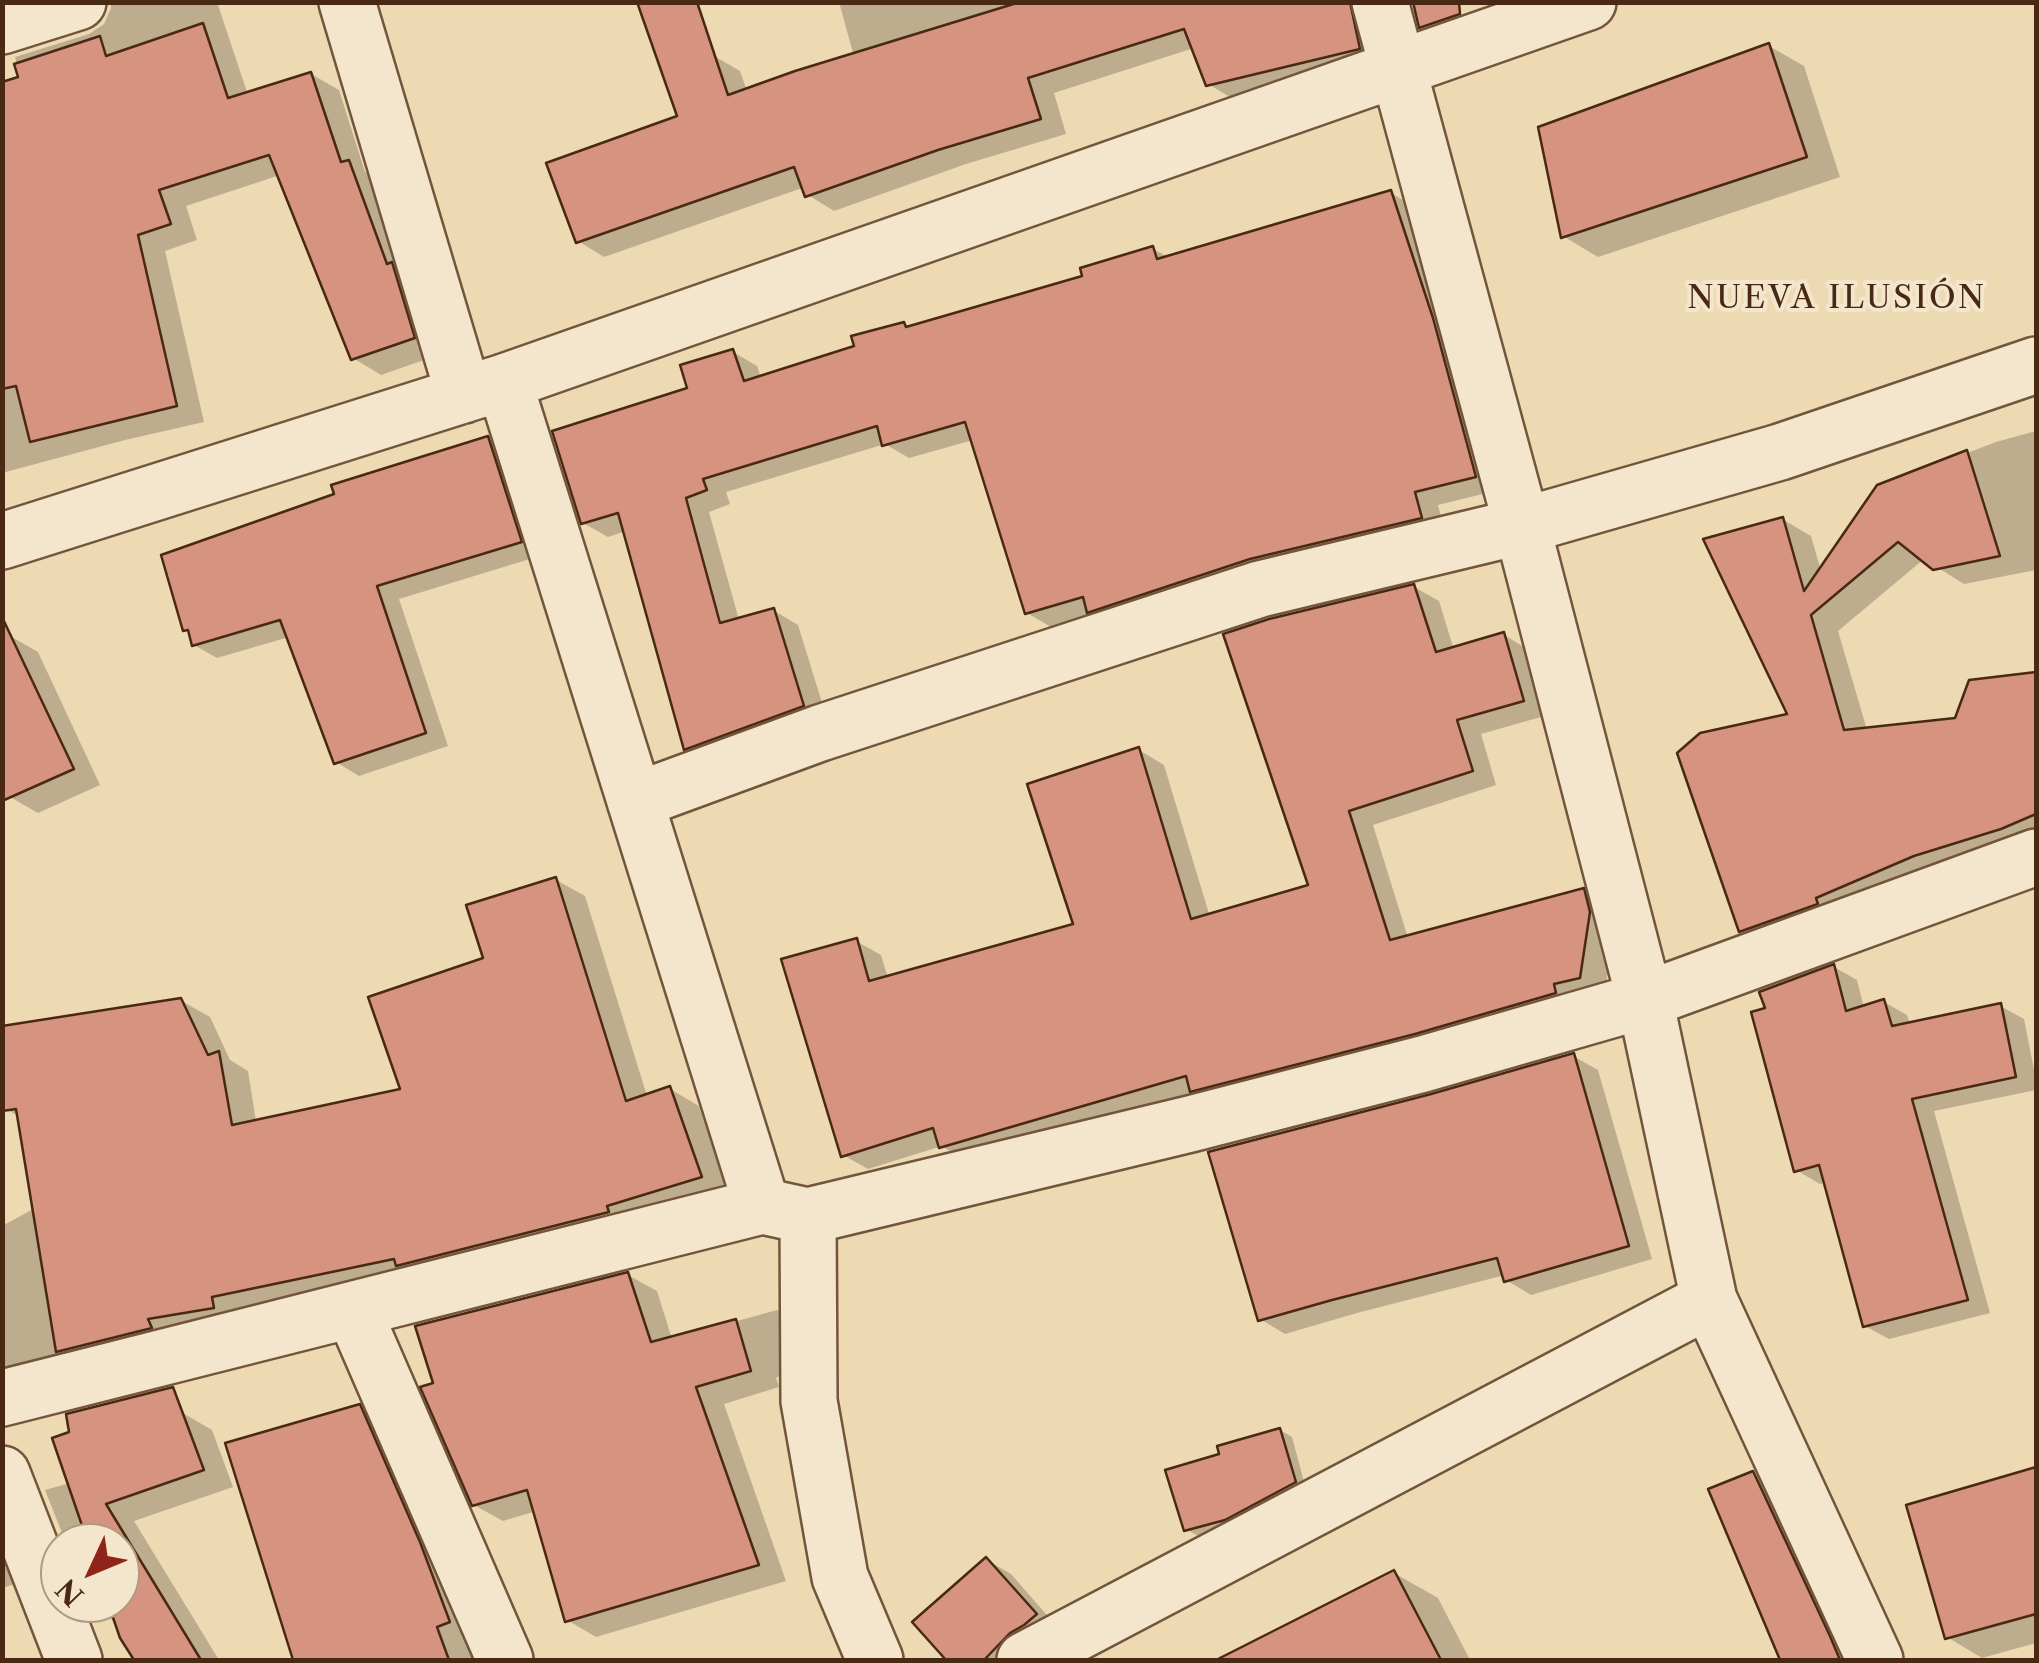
<!DOCTYPE html>
<html>
<head>
<meta charset="utf-8">
<style>
  body { margin:0 }
  #map { position:relative; width:2039px; height:1663px; overflow:hidden; background:#edd9b2; font-family:"Libre Caslon Text",serif }
  canvas { display:block }
  .frame { position:absolute; inset:0; border:5px solid #492913; pointer-events:none }
  .north { position:absolute; left:40px; top:1523px; width:100px; height:100px; box-sizing:border-box; background:#f3e6cd; border:2px solid #af9a83; border-radius:50%; rotate:226deg; font-size:28px; font-weight:700; line-height:40px; text-align:center; color:#492913 }
  .north::after { content:''; display:block; margin:auto; width:35px; height:45px; background:#8f2418; clip-path:polygon(50% 0,100% 100%,50% 72%,0 100%) }
</style>
</head>
<body>
<div id="map">
<canvas width="2039" height="1663"></canvas>
<div class="frame"></div>
<div class="north">N</div>
</div>
<script>
const g = document.querySelector('canvas').getContext('2d');
g.lineJoin = 'round';
function fill(path, color) {
  g.fillStyle = color;
  g.fill(path, 'evenodd');
}
function toPath(rows) {
  const path = new Path2D();
  for (const r of rows) {
    path.moveTo(r[0], r[1]);
    for (let i = 2; i < r.length; i += 2) path.lineTo(r[i], r[i + 1]);
  }
  return path;
}
function stroke(path, color, width, dash) {
  g.strokeStyle = color;
  g.lineWidth = width;
  g.lineCap = dash ? 'butt' : 'round';
  g.setLineDash(dash || []);
  g.stroke(path);
}
function write(font, color, halo, rows, align = 'center') {
  g.font = font + ' "Libre Caslon Text",serif';
  g.lineWidth = 8;
  g.setLineDash([]);
  g.textBaseline = 'middle';
  g.strokeStyle = halo;
  g.fillStyle = color;
  for (const [text, x, y, turn = 0] of rows) {
    g.save();
    g.translate(x, y);
    g.rotate((+turn || 0) * Math.PI / 180);
    g.textAlign = isNaN(turn) ? turn : align;
    if (halo) g.strokeText(text, 0, 0);
    g.fillText(text, 0, 0);
    g.restore();
  }
}
fill(toPath([
  [111,2,217,2,248,95,311,74,339,90,365,172,377,179,441,354,381,375,353,358,280,175,186,206,197,240,165,251,204,422,125,440,2,473,2,85,21,79,15,57,89,34,104,24,111,8],
  [839,2,1011,2,1013,7,1029,2,1365,2,1385,64,1235,100,1208,84,1194,48,1054,93,1066,134,966,164,834,211,808,195,805,187,604,257,578,241,680,117,714,56,740,71,747,91,853,53],
  [1769,46,1804,66,1840,177,1598,257,1563,236],
  [1391,193,1415,207,1499,490,1438,505,1445,531,1114,625,1095,614,1051,627,1027,613,973,440,909,458,885,444,726,492,730,504,709,512,739,620,773,610,798,625,827,719,711,762,686,748,626,531,608,537,583,523,690,389,733,352,757,366,761,378,857,348,904,325,910,328,1086,278,1153,249,1170,258],
  [2036,431,2036,570,1964,584,1924,559,1838,631,1867,730,1956,720,1971,682,2036,674,2036,841,1769,947,1741,931,1790,716,1782,519,1811,536,1821,571,1878,487,1996,442],
  [488,438,511,452,543,555,399,599,448,746,359,776,336,762,289,637,217,658,194,645,189,632,186,630],
  [1414,587,1439,601,1454,650,1504,635,1529,650,1548,715,1481,734,1496,785,1373,825,1408,938,1583,891,1609,906,1614,928,1605,992,1217,1105,1198,1093,966,1161,942,1146,868,1169,843,1155,856,941,881,955,888,978,1076,925,1139,750,1164,765,1210,917,1311,887],
  [10,636,38,652,100,785,38,813,10,797],
  [556,880,585,896,647,1096,670,1089,699,1106,730,1193,2,1382,2,1226,35,1208,20,1117,6,1109,180,1000,210,1017,230,1060,248,1071,256,1122,403,1091,486,959],
  [1834,967,1857,980,1864,1008,1884,1002,1907,1015,1910,1024,2000,1006,2024,1019,2036,1080,2036,1090,1934,1111,1990,1313,1889,1339,1865,1326,1826,1182,1820,1184,1796,1170,1768,1009],
  [1573,1056,1598,1070,1652,1259,1531,1295,1506,1280,1505,1275,1357,1313,1285,1334,1260,1319],
  [628,1275,657,1291,672,1339,777,1310,805,1327,806,1359,776,1378,779,1387,724,1404,786,1581,596,1637,567,1620,533,1512,503,1521,474,1505],
  [360,1407,387,1423,485,1660,295,1660,228,1445],
  [181,1412,212,1430,233,1487,134,1521,219,1660,134,1660,136,1660,102,1603,120,1603,120,1543,66,1543,45,1490,70,1483],
  [1280,1430,1292,1437,1306,1489,1238,1525,1198,1536,1186,1529,1222,1455],
  [2036,1470,2036,1643,1982,1658,1947,1637,1909,1506],
  [1753,1474,1778,1488,1857,1660,1783,1660,1711,1491],
  [2,1522,26,1581,2,1588],
  [987,1560,1011,1574,1059,1629,1022,1660,950,1660,916,1622],
  [1394,1573,1438,1598,1470,1660,1222,1660]
]), '#0003');
const building = toPath([
  [637,2,697,2,728,95,795,71,1020,2,1350,2,1360,49,1206,86,1184,29,1028,78,1041,119,938,150,805,197,794,167,576,243,546,163,677,116,637,2],
  [1413,2,1459,2,1460,14,1419,28,1413,2],
  [203,23,228,98,311,72,341,162,349,160,387,264,392,262,415,338,351,360,269,155,159,190,171,224,138,235,177,406,30,442,16,386,2,389,2,82,18,77,14,64,100,36,106,56,203,23],
  [1769,43,1807,157,1561,238,1538,127,1769,43],
  [1391,190,1433,318,1476,477,1415,492,1422,518,1250,559,1087,613,1083,597,1025,614,965,422,882,446,877,426,703,479,707,490,686,498,720,623,774,608,804,706,684,750,618,513,581,524,552,431,687,388,680,365,733,349,744,381,854,346,851,336,904,322,906,327,1082,276,1080,268,1153,246,1157,259,1391,190],
  [488,436,522,542,377,586,426,733,334,764,280,620,192,646,188,630,183,631,161,555,334,494,331,485,488,436],
  [1967,450,2000,556,1933,570,1898,542,1811,615,1844,730,1955,718,1969,680,2036,672,2036,814,2001,829,1914,856,1816,898,1818,904,1739,932,1677,753,1700,733,1787,714,1703,539,1783,517,1804,591,1877,485,1967,450],
  [1414,584,1436,652,1504,632,1524,701,1457,720,1473,771,1349,811,1390,940,1584,888,1590,912,1580,978,1554,984,1556,993,1415,1034,1190,1092,1186,1076,939,1148,933,1128,841,1157,781,959,857,938,869,981,1073,924,1027,784,1139,747,1191,919,1308,885,1223,634,1269,619,1414,584],
  [2,617,74,769,2,801,2,617],
  [556,877,626,1101,670,1086,702,1177,607,1206,609,1212,396,1266,394,1259,212,1297,214,1308,148,1319,152,1328,56,1352,16,1109,2,1111,2,1026,181,998,208,1055,219,1051,232,1125,400,1089,368,997,483,958,466,905,556,877],
  [1834,964,1846,1011,1884,999,1892,1026,2001,1003,2016,1077,1912,1099,1968,1300,1863,1327,1819,1165,1794,1172,1751,1012,1765,1008,1759,992,1834,964],
  [1574,1053,1629,1246,1504,1282,1497,1258,1332,1300,1258,1321,1208,1152,1431,1094,1574,1053],
  [628,1272,651,1342,736,1319,751,1371,696,1387,759,1565,565,1622,527,1490,472,1506,420,1387,433,1383,415,1326,628,1272],
  [173,1387,204,1470,106,1504,201,1660,134,1660,120,1638,108,1603,120,1603,120,1543,88,1543,52,1438,69,1432,66,1414,173,1387],
  [360,1404,420,1542,450,1622,437,1627,449,1660,293,1660,225,1443,360,1404],
  [1280,1428,1296,1482,1225,1520,1184,1531,1165,1470,1219,1454,1217,1446,1280,1428],
  [2036,1467,2036,1614,1945,1639,1906,1505,2036,1467],
  [1753,1471,1830,1636,1840,1660,1780,1660,1708,1489,1753,1471],
  [986,1557,1037,1614,1024,1625,1010,1633,984,1660,946,1660,912,1622,986,1557],
  [1394,1570,1441,1660,1216,1660,1394,1570]
]);
fill(building, '#d6937f');
stroke(building, '#492913', 2.5);
const minor = toPath([
  [347,2,464,395],
  [1380,2,1522,526,1645,1000,1709,1300,1875,1660],
  [2,26,78,2],
  [504,382,762,1206],
  [2,541,504,382,1588,2],
  [635,801,820,733,1260,589,1522,526,1780,452,2036,365],
  [808,1216,809,1401,840,1577,875,1660],
  [353,1310,505,1660],
  [2,1398,762,1206,808,1216,1190,1124,1423,1064,1645,1000,2036,857],
  [2,1474,74,1660],
  [1025,1660,1709,1300]
]);
stroke(minor, '#72553b', 60);
stroke(minor, '#f3e6cd', 55);
g.letterSpacing = '2.5px';
write('32px', '#492913', '#f3e6cd', [
  ["NUEVA ILUSIÓN",1837,299]
]);
g.letterSpacing = '0px';
</script>
</body>
</html>
